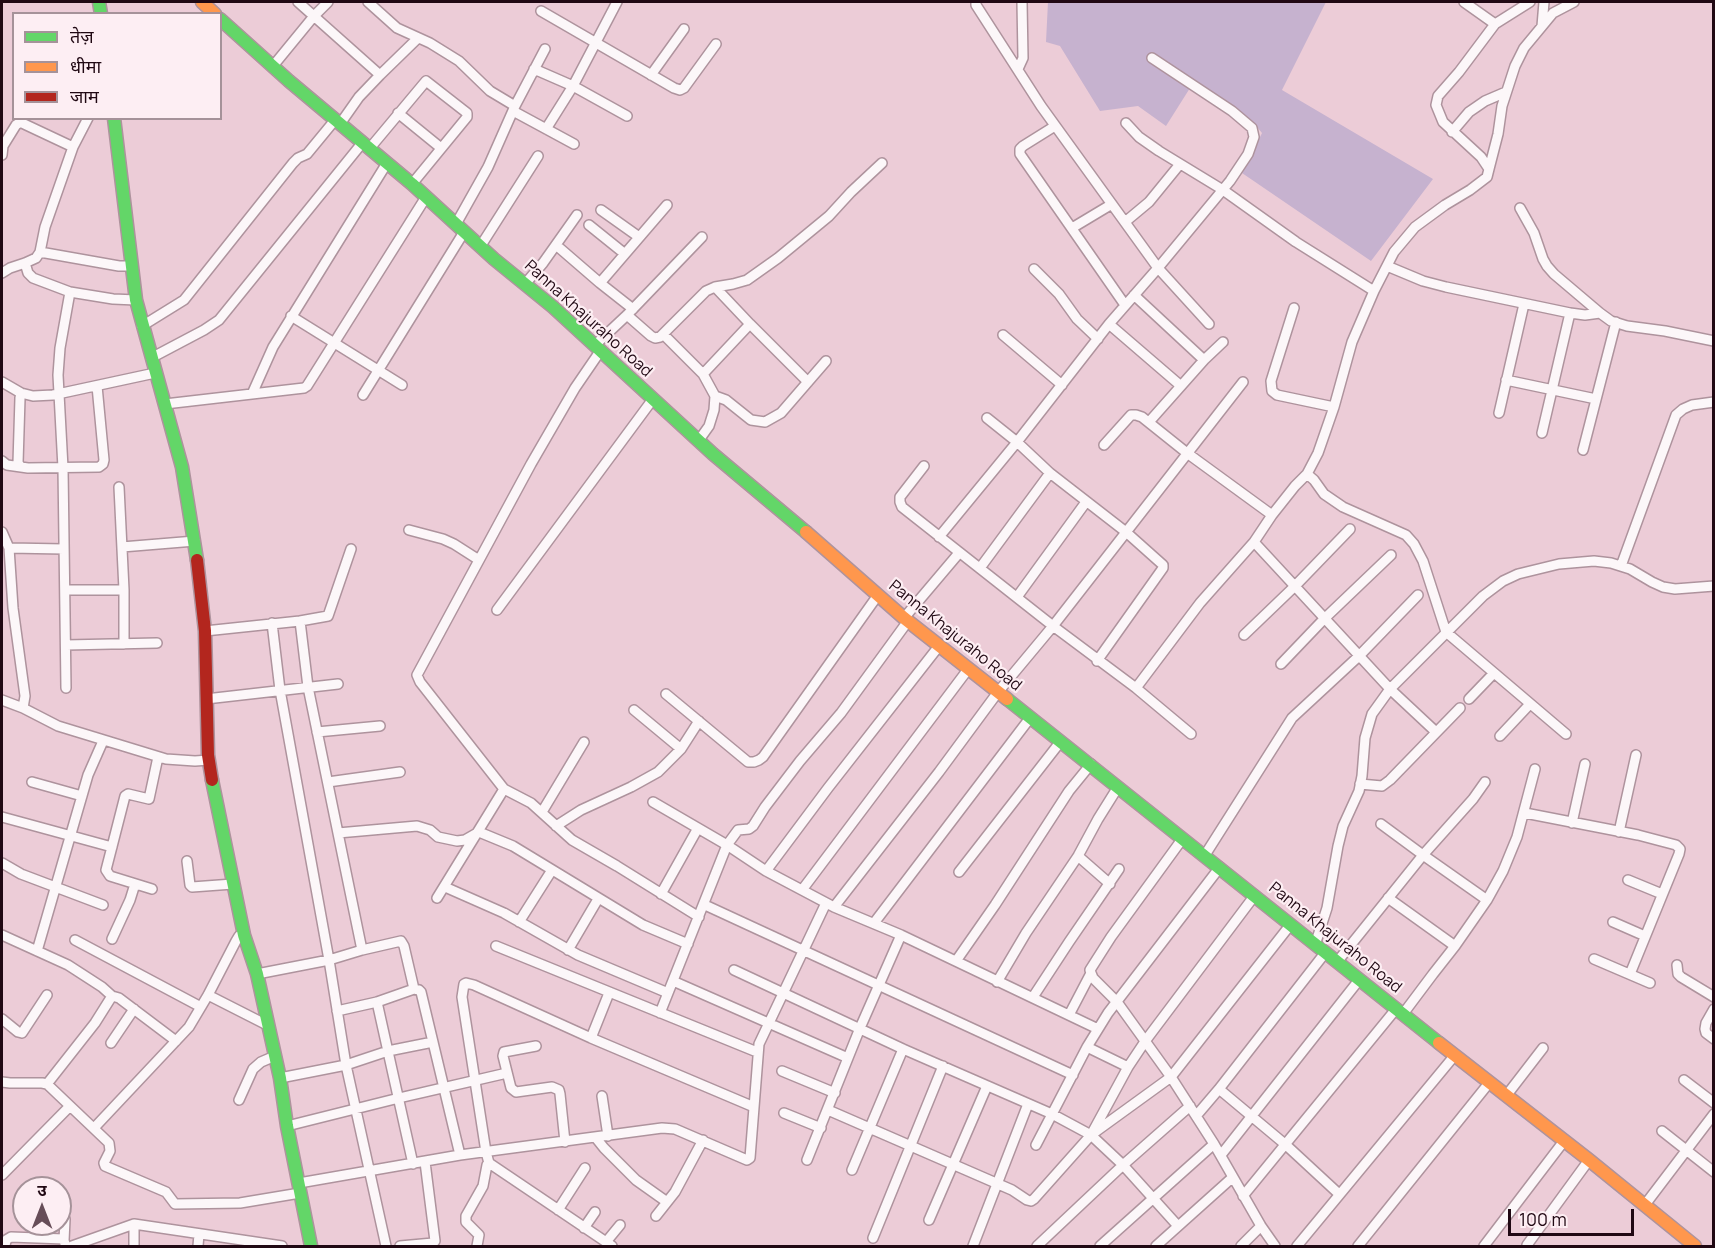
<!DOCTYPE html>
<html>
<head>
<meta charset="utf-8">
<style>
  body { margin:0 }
  #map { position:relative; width:1715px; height:1248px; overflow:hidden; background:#ecccd7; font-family:Manrope,"Noto Sans Devanagari",sans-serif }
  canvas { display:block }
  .frame { position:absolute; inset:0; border:3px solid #200813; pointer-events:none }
  .legend { position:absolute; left:12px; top:12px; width:210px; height:108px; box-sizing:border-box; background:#fdeef3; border:2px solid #a59299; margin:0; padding:8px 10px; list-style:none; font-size:18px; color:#200813 }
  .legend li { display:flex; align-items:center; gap:12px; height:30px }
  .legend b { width:30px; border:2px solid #a59299 }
  .north { position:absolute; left:12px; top:1176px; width:60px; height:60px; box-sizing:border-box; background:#fdeef3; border:2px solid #a59299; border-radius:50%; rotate:0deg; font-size:16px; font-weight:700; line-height:24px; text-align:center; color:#200813 }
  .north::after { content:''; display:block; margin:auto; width:21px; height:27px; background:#674d58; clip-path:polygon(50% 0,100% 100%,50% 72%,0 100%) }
  .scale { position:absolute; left:1508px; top:1209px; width:126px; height:27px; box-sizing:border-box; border:3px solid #200813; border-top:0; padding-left:8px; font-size:18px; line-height:21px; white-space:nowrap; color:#200813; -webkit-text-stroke:4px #fdeef3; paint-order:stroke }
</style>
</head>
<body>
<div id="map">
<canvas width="1715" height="1248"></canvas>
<div class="frame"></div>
<ul class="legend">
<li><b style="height:8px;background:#63d668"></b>तेज़</li>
<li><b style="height:8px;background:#ff974d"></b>धीमा</li>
<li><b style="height:8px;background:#b3261e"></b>जाम</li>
</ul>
<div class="north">उ</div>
<div class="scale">100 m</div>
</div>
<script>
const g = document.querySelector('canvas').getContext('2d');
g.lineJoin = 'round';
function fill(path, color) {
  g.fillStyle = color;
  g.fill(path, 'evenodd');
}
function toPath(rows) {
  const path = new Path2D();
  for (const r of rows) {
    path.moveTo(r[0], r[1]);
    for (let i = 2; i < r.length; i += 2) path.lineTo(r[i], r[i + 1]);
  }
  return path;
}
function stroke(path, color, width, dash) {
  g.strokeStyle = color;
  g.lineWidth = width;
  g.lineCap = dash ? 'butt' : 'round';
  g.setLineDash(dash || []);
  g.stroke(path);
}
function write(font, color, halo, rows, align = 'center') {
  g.font = font + ' Manrope,sans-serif';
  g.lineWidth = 4.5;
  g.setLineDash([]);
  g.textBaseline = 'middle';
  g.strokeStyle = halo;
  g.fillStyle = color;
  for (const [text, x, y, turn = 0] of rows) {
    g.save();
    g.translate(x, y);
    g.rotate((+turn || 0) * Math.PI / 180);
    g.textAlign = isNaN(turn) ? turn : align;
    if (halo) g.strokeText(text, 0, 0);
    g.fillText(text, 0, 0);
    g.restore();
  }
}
fill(toPath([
  [1048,2,1326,2,1282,90,1433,179,1371,261,1242,173,1262,133,1252,121,1152,53,1147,59,1190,88,1166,126,1138,106,1100,111,1060,46,1046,42]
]), '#c6b2cf');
const street = toPath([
  [298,2,380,75],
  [368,2,397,28,430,43,459,61,490,91,515,106],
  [976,2,976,5,1041,106,1158,268,1209,324],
  [1464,2,1495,24],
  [541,11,674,88,680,90,684,88,716,44],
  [1542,26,1544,2],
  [273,66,314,16,328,2],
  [534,69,573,86,617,2],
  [1018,69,1023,58,1022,2],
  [651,75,684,29],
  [513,111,574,144],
  [398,113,441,148],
  [1126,123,1139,137,1159,151,1223,190,1296,242,1374,291],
  [340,124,359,97,380,75,418,38],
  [1055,126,1023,146,1020,149,1020,154,1125,305],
  [546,129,573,86,627,116],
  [1452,132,1469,112,1485,101,1506,92],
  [370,148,426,81,467,113,467,117,412,184],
  [2,155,3,146,16,125,19,123,22,123,73,147],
  [1489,169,1498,134,1502,106,1515,66,1524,48,1553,13,1574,2],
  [1520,208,1534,233,1543,259,1547,266,1554,274,1600,313,1611,321,1627,326,1665,331,1714,341],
  [601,210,639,237],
  [1125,222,1149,202,1180,164],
  [456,224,488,167,515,106,545,49],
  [589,225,625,254],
  [1072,228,1112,204],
  [556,245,600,283,633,309],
  [480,247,538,156],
  [40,252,119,266,131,266],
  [25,263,28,273,33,278,70,292,113,299,136,300],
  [1387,266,1423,281,1446,287,1570,313,1585,315,1600,313],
  [1034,269,1059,294,1077,319,1098,339],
  [2,273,10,268,25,263,36,258,40,252,45,227,73,147,88,118],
  [600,283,667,205],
  [525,284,543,263,577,215],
  [715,287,750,324,808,382],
  [1134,295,1204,360],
  [1294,308,1271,381,1272,391,1277,395,1334,407],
  [627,315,651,336,655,338,660,337,706,291,715,287,733,284,747,280,778,258,829,216,851,192,882,163],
  [291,316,402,385],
  [1109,324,1181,386],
  [142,326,184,300,293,163,298,158,307,154,335,120],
  [664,335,703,374,715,396,714,410,709,426,699,440],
  [1003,335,1062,385],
  [595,345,627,315,702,237],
  [151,358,204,330,219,320,363,142],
  [703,374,750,324],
  [1506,380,1596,399],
  [2,382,21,393,33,396,53,395,155,373],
  [21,393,20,398,18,463,21,467,28,468,99,467,103,464,104,460,97,386],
  [252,394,273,347,387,163],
  [363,395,464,232],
  [715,396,726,400,751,420,765,422,781,413,826,361],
  [165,404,304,388,307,386,426,197],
  [1499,413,1524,304],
  [987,418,1017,442,1050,473,1126,532,1163,565,1163,568,1097,661],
  [1149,422,1204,360,1223,342],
  [1542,433,1570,313],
  [1104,445,1131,415,1136,415,1142,417,1187,453,1272,515],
  [1583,450,1616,322],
  [2,461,7,465,21,467],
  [924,466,900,497,900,502,902,507,1053,626,1243,382],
  [1307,474,1314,480,1324,494,1343,507,1406,535,1414,544,1423,561,1446,632,1566,734],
  [119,487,124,590,124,644],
  [409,530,443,539,454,544,479,560],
  [2,532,9,548,13,608,25,696,23,708],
  [939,537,1017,442,1109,324,1158,268,1230,181,1248,154,1254,137,1252,128,1232,111,1152,58],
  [1254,542,1390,689,1436,732],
  [122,547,195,541],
  [9,548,64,549],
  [1621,566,1676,415,1683,409,1692,405,1714,402],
  [980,568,1050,473],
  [65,590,124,590],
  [1017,597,1086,502],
  [497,610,653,399],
  [904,618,959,553],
  [300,621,328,616,351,549],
  [272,623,280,690,329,960,346,1065,386,1246],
  [205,631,300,621,308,687,362,950],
  [1244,635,1294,587,1350,529],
  [66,645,157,643],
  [1281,664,1324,619,1391,555],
  [66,688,63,468,58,375,60,348,70,292],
  [1136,688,1200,603,1254,542,1272,515,1295,486,1307,474,1318,453,1334,407,1352,342,1374,291,1394,252,1415,227,1445,205,1470,190,1487,177,1489,169,1481,157,1443,122,1436,105,1438,96,1459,72,1495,24,1530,2],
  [666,694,748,762,754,762,759,760,763,757,878,595],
  [206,699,338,684],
  [1469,699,1494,673],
  [2,700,23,708,58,726,166,759,195,761,209,760],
  [634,710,681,749],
  [317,732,380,726],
  [1500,736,1530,704],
  [32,782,82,796],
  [328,782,400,772],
  [1485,782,1473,799,1423,855,1487,900],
  [1360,784,1382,786,1390,780,1460,708],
  [504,789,531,803,572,840,617,866,699,917],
  [653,802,727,845,766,871,834,907,901,935,1098,1029],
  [542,812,584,742],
  [1525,813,1638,835,1676,845,1680,849,1679,854,1630,974],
  [2,817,112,847],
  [1572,823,1585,764],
  [556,826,581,810,631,787,658,772,681,749,699,721],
  [1619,832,1636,755],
  [338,833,417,826,430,830,438,837,457,841,465,840,479,832,513,846,643,925,688,944],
  [1183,838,1111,937,1090,970,1091,973,1093,978,1117,1002,1171,1077,1214,1144,1261,1226,1275,1246],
  [1205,855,1292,718,1359,656,1418,595],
  [1078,856,1110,884],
  [187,861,190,885,192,887,233,884],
  [2,863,21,874,103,905],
  [766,871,828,788,939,646],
  [959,872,1061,741],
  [1628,880,1662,894],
  [445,887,504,913,578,955,668,993],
  [152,889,110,876,106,870,125,796,128,794,149,799,158,757],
  [802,890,969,668],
  [661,894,698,828],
  [437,898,504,789,420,682,417,675,531,464,575,388,601,350],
  [1388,898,1455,946],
  [705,905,1073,1075],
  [834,907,939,772,998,692,1053,626,1136,688,1191,734],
  [519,922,552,870],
  [1613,922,1645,936],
  [874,923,1030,718],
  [2,935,68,965,102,987,112,996,95,1023,47,1084],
  [112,939,130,900,135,884],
  [75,940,201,1007],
  [1315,945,1327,908,1338,846,1343,826,1359,791,1362,776,1365,738,1372,714,1390,689,1483,596,1503,581,1518,574,1559,564,1594,561,1611,563,1630,569,1652,582,1663,587,1675,589,1714,586],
  [496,946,757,1052],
  [568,950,598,899],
  [37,951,88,775,103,741],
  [1594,959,1650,983],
  [956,961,995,905,1069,791,1091,764],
  [1337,962,1423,855,1381,824],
  [1677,965,1678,974,1681,977,1714,997],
  [734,970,903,1049,1052,1114,1091,1135],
  [257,974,329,960,362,950,401,941,404,946,414,989],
  [673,981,848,1058],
  [997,982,1026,933,1078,856,1098,819,1118,787],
  [208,995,269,1026],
  [112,996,119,998,176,1041],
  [1033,997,1069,942,1119,869],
  [377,1002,413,1164],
  [1714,1009,1706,1023,1705,1029,1706,1033,1714,1039],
  [337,1011,377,1002,414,989,419,990,421,992,460,1155],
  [660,1013,727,845,738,830,749,829,753,826,765,807,800,761,841,713,908,621],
  [1403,1014,1433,974,1455,946,1487,900,1503,871,1517,837,1535,769],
  [1069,1015,1091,973],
  [2,1019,18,1032,22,1033,47,995],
  [591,1038,609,993],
  [111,1043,134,1009],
  [536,1046,504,1052,503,1056,511,1088,516,1092,552,1087,559,1090,560,1094,565,1142],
  [1087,1047,1128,1067],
  [782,1071,835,1093],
  [280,1078,346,1065,388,1051,433,1042],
  [1684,1080,1714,1103],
  [2,1082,10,1083,42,1083,47,1084,109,1143,110,1151,104,1163,105,1166,166,1192,175,1204,240,1203,300,1193],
  [1219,1089,1286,1145,1339,1194],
  [602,1096,608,1136],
  [1506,1096,1543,1048],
  [239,1100,253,1069,261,1062,275,1056],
  [828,1110,1012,1190,1027,1200,1031,1201,1034,1199,1091,1135,1171,1077,1291,924],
  [784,1113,821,1128],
  [1196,1116,1219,1089,1325,953],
  [287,1126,399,1098,507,1073],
  [94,1128,189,1027,208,995,236,941,239,936,244,935],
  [1662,1131,1714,1172],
  [596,1138,604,1148,636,1180,667,1202],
  [1036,1145,1087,1047,1108,1013,1220,867],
  [1221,1155,1359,980],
  [807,1160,860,1028,901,935],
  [852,1170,903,1049],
  [2,1175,70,1106],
  [299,1183,460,1155,662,1128,675,1129,747,1160,750,1158,759,1044,826,903],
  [1243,1196,1396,1009],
  [1644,1206,1714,1114],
  [558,1210,585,1168],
  [656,1216,675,1192,703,1140],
  [65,1219,64,1241,66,1246],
  [929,1220,987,1086],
  [134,1224,134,1246],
  [1178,1226,1123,1165,1091,1135,1128,1067,1146,1040,1255,895],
  [584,1228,595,1212],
  [873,1238,943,1066],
  [606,1242,620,1225],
  [1527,1245,1589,1160],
  [5,1246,6,1240,11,1237,64,1239],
  [72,1246,134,1224,282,1246],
  [198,1246,199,1234],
  [400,1246,433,1243,435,1241,425,1162],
  [477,1246,479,1235,466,1222,466,1216,483,1186,487,1165,489,1163],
  [612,1246,489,1163,486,1152,462,997,464,984,466,983,474,985,591,1038,754,1107],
  [973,1246,1028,1104],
  [1037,1246,1123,1165,1190,1106],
  [1100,1246,1214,1144],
  [1156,1246,1233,1177],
  [1241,1246,1261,1226],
  [1297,1246,1455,1055],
  [1358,1246,1489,1083],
  [1484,1246,1564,1141]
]);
const fast = toPath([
  [99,2,101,14],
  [220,19,289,81,412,184,494,259,553,307,713,454,806,532],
  [114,118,136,300,182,467,197,560],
  [1007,699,1439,1043],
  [212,780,244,935,257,974,280,1078,287,1126,311,1246]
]);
const slow = toPath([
  [202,2,215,14],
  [806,532,904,618,1007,699],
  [1439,1043,1589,1160,1695,1246]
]);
const jam = toPath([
  [197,560,205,631,208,755,212,780]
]);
stroke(street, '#ae939d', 12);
stroke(fast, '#ae939d', 15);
stroke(slow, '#ae939d', 15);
stroke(jam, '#ae939d', 15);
stroke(street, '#fcf7f9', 9);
stroke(fast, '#63d668', 12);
stroke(slow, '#ff974d', 12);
stroke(jam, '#b3261e', 12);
write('16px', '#200813', '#fdeef3', [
  ["Panna Khajuraho Road",588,319,42],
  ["Panna Khajuraho Road",955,636,39],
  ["Panna Khajuraho Road",1335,938,39]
]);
</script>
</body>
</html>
